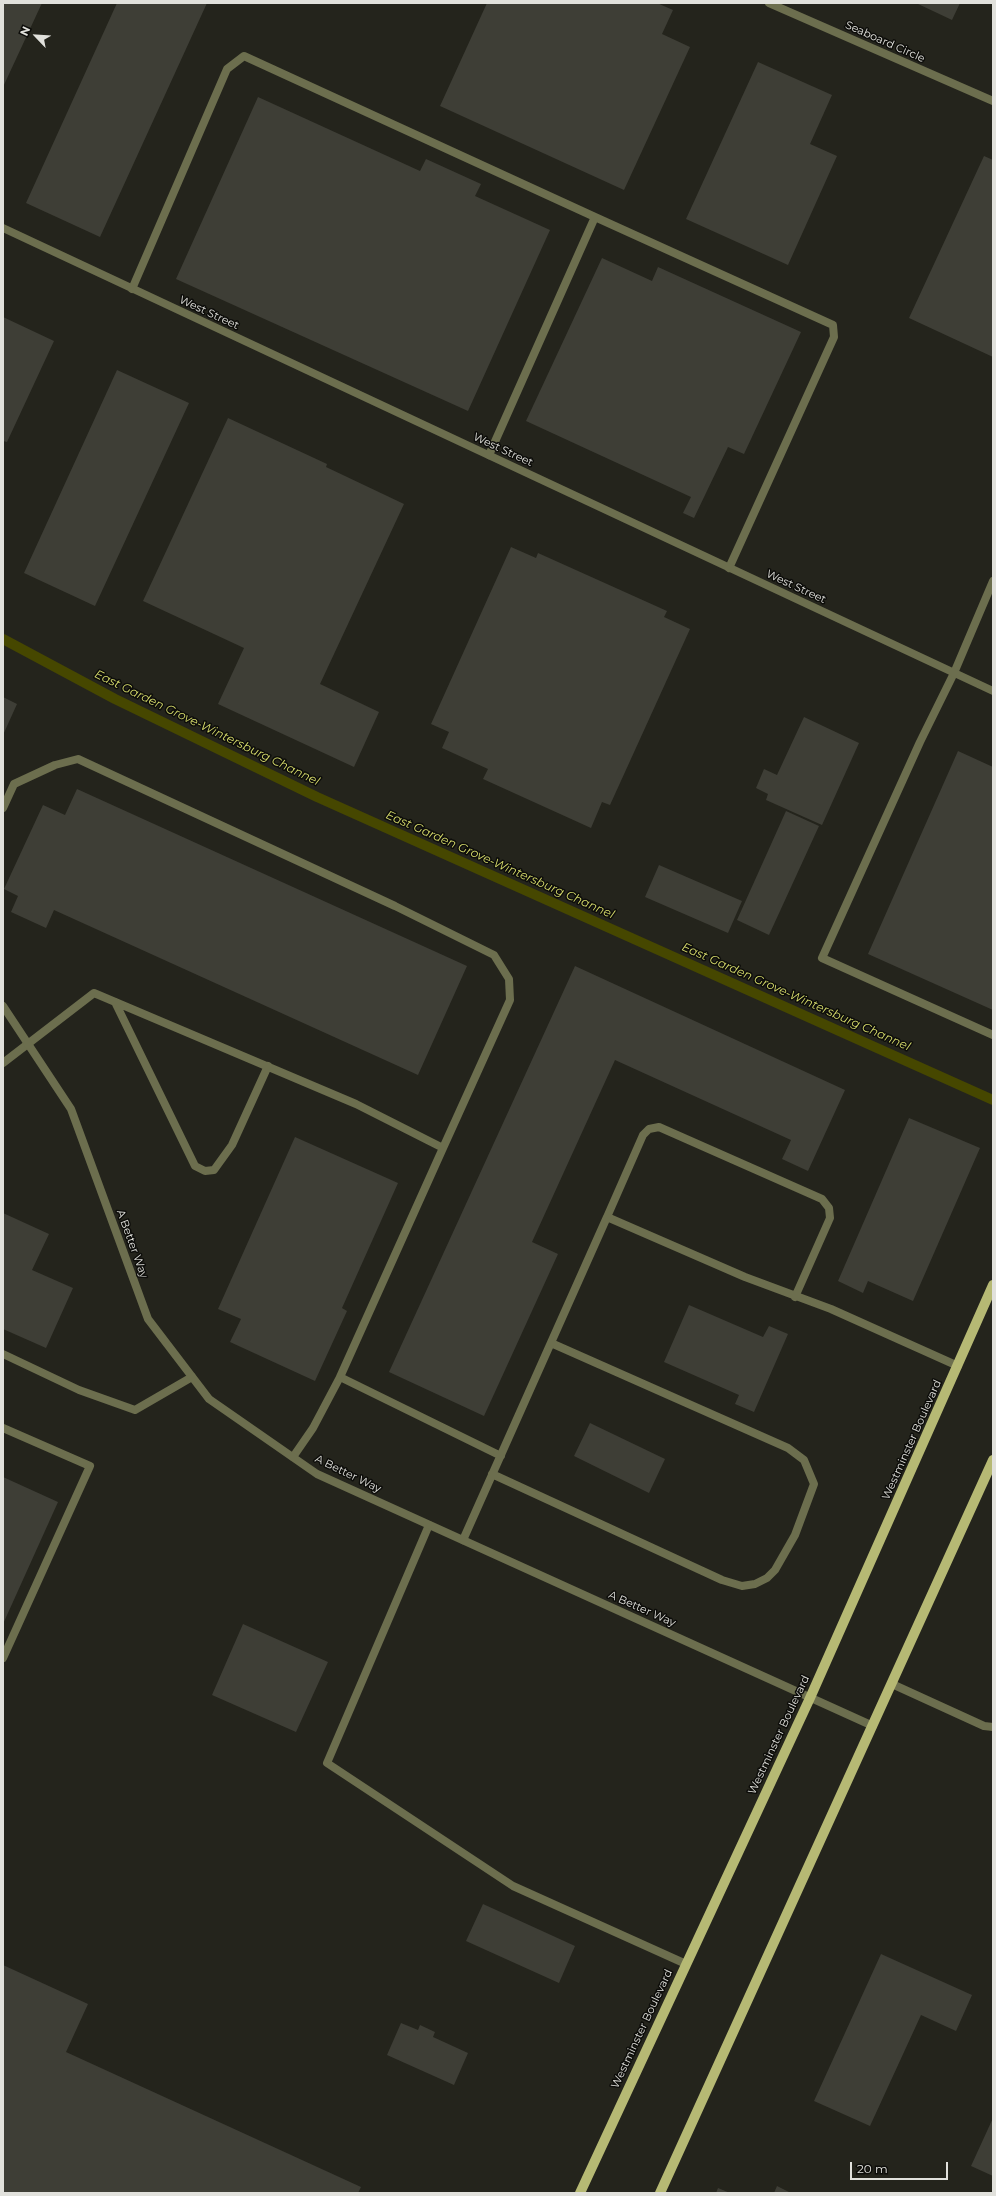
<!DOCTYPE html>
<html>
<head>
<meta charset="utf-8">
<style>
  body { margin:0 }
  #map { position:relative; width:996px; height:2196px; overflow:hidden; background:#24241c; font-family:Montserrat,sans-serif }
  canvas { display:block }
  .frame { position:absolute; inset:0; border:4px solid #e1e1dc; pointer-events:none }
  .north { position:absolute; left:16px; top:16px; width:40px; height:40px; -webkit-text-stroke:3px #0d0d0a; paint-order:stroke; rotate:295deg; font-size:11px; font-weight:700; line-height:16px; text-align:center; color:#e1e1dc }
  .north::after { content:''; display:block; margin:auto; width:14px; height:18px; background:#e1e1dc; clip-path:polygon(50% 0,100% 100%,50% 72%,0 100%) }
  .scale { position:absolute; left:850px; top:2162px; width:98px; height:18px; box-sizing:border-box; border:2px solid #e1e1dc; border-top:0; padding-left:5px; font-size:12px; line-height:14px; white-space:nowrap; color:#e1e1dc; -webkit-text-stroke:3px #0d0d0a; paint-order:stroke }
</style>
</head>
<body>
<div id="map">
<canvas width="996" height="2196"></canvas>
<div class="frame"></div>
<div class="north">N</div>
<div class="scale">20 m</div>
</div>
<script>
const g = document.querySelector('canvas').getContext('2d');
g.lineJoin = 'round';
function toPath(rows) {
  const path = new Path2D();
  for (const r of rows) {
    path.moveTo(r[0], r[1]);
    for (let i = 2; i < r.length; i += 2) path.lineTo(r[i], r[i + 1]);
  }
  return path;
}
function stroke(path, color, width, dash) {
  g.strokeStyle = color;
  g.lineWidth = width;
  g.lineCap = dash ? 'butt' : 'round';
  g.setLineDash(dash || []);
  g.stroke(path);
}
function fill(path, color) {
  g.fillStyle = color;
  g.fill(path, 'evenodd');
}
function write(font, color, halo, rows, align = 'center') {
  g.font = font + ' Montserrat,sans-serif';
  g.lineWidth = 3;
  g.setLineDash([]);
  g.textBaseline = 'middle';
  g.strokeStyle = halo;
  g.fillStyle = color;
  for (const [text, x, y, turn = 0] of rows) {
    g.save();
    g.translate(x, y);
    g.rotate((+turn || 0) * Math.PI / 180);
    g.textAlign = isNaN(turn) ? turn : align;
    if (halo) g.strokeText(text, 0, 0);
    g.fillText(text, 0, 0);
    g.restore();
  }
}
stroke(toPath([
  [3,639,115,699,317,797,993,1100]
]), '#464700', 10);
fill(toPath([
  [3,3,42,3,3,87],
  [117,3,207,3,100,237,26,203],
  [487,3,657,3,673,10,662,34,690,47,624,190,440,106],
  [916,3,960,3,952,20],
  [758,62,832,95,810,144,837,156,788,265,686,219],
  [258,97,420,171,426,159,481,184,475,196,550,230,468,411,176,279],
  [984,156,993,160,993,357,909,318],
  [602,258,652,281,658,267,801,332,744,454,728,447,694,518,683,513,691,497,526,421],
  [3,317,54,341,7,442,3,441],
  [117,370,189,403,95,606,24,573],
  [228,418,327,464,326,467,404,504,320,684,379,712,354,767,218,704,244,648,143,601],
  [511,547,536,558,538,553,667,611,664,617,690,629,610,805,602,802,591,828,483,779,488,769,442,748,449,732,431,724],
  [3,697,17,704,3,735],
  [804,717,859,743,822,825,766,800,768,794,756,788,764,769,777,775],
  [958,751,993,767,993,1010,868,954],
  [77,789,467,966,418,1075,54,910,46,928,11,912,18,896,4,889,43,805,65,815],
  [786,811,819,826,769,935,737,920],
  [659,865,742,901,728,933,645,897],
  [575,966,845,1090,808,1171,782,1159,791,1140,615,1060,532,1242,558,1254,484,1416,389,1372],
  [909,1118,980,1148,913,1301,868,1281,863,1293,838,1281],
  [295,1137,398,1183,342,1308,347,1311,315,1381,230,1342,241,1319,218,1309],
  [3,1213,49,1234,32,1270,73,1288,46,1348,3,1329],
  [689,1305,763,1337,769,1326,788,1334,754,1412,735,1404,739,1395,664,1362],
  [590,1423,665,1459,649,1493,574,1456],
  [3,1477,58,1502,3,1624],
  [243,1624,328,1662,296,1732,212,1695],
  [483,1904,575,1946,559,1983,466,1941],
  [881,1954,972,1995,956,2031,921,2015,870,2126,814,2101],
  [3,1965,88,2004,66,2052,361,2187,358,2193,3,2193],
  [401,2023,418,2030,420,2025,435,2032,433,2037,468,2053,454,2085,387,2055],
  [993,2118,993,2176,971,2166],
  [777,2186,791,2193,774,2193],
  [718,2188,730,2193,716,2193]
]), '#3e3e36');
stroke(toPath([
  [595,217,833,325,834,337,729,568],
  [132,289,227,69,244,56,595,217,489,455],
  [993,581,954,673,920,742,822,958,993,1035],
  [3,808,14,784,55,765,78,759,395,906,494,955,509,979,510,1000,443,1148],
  [115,1002,195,1166,205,1171,214,1170,232,1145,268,1066],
  [3,1063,94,993,356,1104,443,1148,340,1377],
  [607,1217,643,1135,649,1129,659,1127,822,1199,829,1208,830,1218,795,1297],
  [3,1354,79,1390,135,1410,192,1377],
  [3,1428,90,1466,3,1658],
  [293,1457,313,1428,340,1377,501,1456],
  [492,1474,722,1580,742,1586,755,1584,767,1578,775,1570,795,1535,814,1484,804,1460,788,1448,551,1343],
  [429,1525,327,1763,513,1886,686,1964],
  [463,1540,607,1217,745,1277,831,1309,958,1366],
  [892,1684,984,1726,993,1727]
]), '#6c6e4e', 8);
stroke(toPath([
  [769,3,993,101],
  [3,228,993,691],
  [3,1006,71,1109,148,1319,209,1399,317,1474,873,1726]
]), '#6c6e4e', 8);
stroke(toPath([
  [580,2193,810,1698,993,1285],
  [660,2193,993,1460]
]), '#b6b974', 10);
write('11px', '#e1e1dc', '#0d0d0a', [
  ["Seaboard Circle",885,42,24],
  ["West Street",209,313,25],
  ["West Street",503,450,25],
  ["West Street",796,587,25],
  ["A Better Way",132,1244,70],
  ["Westminster Boulevard",912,1440,-66],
  ["A Better Way",348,1474,26],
  ["A Better Way",642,1609,24],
  ["Westminster Boulevard",779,1735,-65],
  ["Westminster Boulevard",642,2029,-65]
]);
write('italic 12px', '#d9de6d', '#0d0d0a', [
  ["East Garden Grove-Wintersburg Channel",207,728,26],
  ["East Garden Grove-Wintersburg Channel",500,865,24],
  ["East Garden Grove-Wintersburg Channel",796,997,24]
]);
</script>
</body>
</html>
